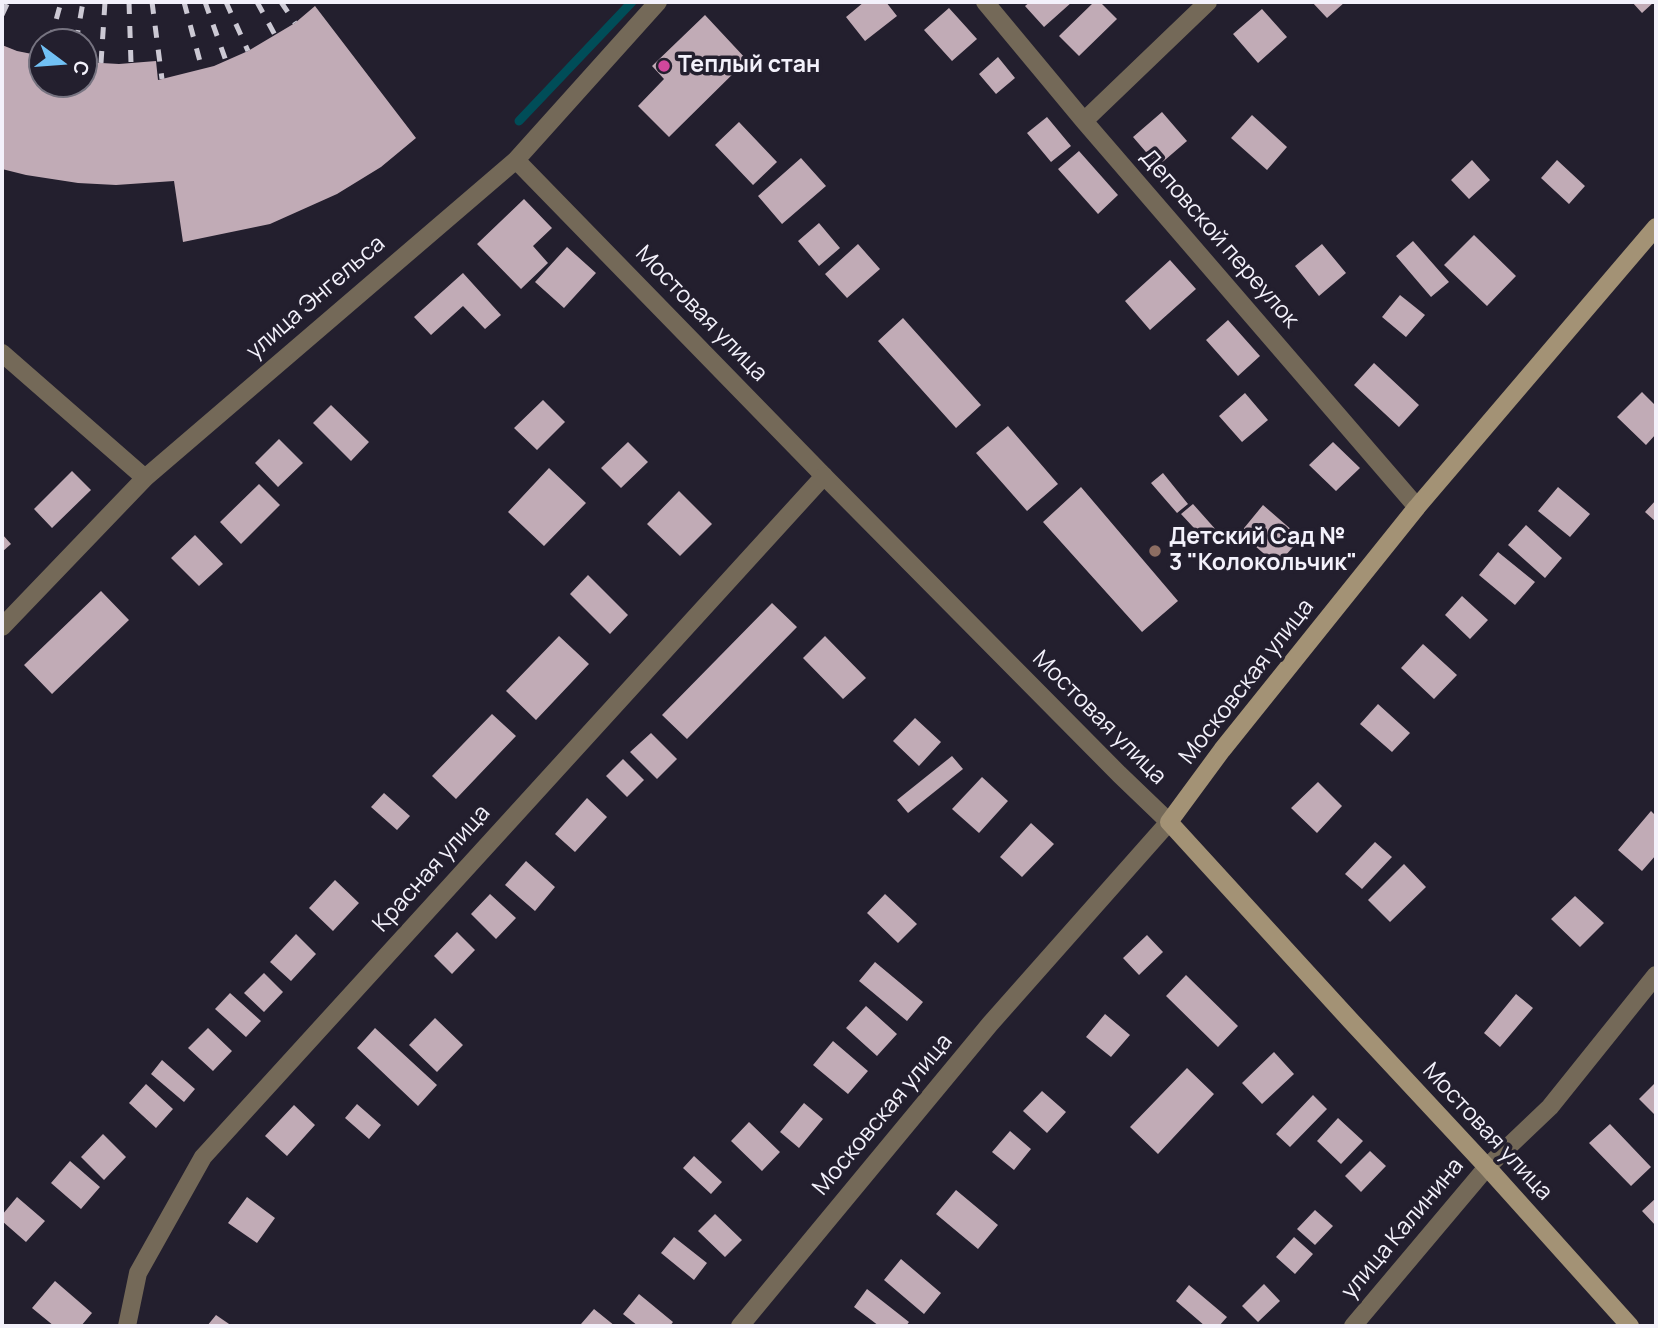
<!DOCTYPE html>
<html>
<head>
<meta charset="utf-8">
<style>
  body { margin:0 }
  #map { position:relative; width:1658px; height:1328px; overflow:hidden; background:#231f2e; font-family:Manrope,sans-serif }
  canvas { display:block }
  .frame { position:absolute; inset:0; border:4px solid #f3f1fb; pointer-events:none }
  .north { position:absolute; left:28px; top:28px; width:70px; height:70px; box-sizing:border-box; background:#231f2e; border:2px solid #767380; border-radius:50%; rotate:106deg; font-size:19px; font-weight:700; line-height:28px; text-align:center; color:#f3f1fb }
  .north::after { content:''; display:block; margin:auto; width:24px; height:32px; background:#71c1f5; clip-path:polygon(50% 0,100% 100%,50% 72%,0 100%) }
</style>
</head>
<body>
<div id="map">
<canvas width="1658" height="1328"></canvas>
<div class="frame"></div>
<div class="north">С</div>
</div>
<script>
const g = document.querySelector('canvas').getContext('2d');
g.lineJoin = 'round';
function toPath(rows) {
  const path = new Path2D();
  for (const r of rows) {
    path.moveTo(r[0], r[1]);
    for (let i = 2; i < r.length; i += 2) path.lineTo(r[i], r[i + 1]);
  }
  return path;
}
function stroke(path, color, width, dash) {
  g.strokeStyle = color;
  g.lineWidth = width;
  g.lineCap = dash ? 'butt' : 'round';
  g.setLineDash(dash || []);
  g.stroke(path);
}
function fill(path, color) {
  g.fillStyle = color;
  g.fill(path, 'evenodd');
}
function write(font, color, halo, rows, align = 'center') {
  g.font = font + ' Manrope,sans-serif';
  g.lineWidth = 7;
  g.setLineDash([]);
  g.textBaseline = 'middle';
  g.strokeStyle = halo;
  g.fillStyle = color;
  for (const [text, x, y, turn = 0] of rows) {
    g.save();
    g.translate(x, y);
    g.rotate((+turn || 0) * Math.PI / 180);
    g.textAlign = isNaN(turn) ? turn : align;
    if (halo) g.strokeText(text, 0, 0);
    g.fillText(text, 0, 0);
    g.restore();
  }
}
stroke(toPath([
  [519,121,632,2]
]), '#004d58', 9);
fill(toPath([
  [864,2,886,2,897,16,865,41,846,17],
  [1030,2,1072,2,1044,27,1025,6],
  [1094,2,1100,2,1117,19,1079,56,1059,36],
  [1312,2,1345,2,1327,18],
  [1632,2,1654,2,1642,13],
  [315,6,416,138,381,167,337,194,270,224,183,242,174,181,116,185,78,183,26,175,2,169,2,45,17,51,42,56,42,84,84,84,84,62,119,64,156,61,158,80,214,66,248,51,295,23],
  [949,8,977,39,952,61,924,30],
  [1262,9,1287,37,1258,63,1233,34],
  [705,15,747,60,669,137,638,106,664,79,652,66],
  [998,57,1015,78,996,94,979,74],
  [1162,112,1187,141,1158,166,1133,137],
  [1252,115,1287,147,1267,170,1231,138],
  [1047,117,1071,146,1051,162,1027,133],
  [739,122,777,162,753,185,715,145],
  [1079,151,1118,195,1098,214,1058,169],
  [801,158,826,186,782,224,758,196],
  [1472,160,1490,180,1469,199,1451,180],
  [1557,160,1585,186,1569,204,1541,178],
  [524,199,552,228,533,246,548,263,521,289,477,244],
  [819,223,840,248,819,266,798,241],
  [1474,235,1516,276,1487,306,1444,265],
  [1413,241,1449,282,1431,297,1396,256],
  [858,244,880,269,847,298,825,274],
  [1322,244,1346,273,1319,296,1295,266],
  [567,247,596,273,564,308,535,282],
  [1170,260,1196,289,1150,330,1125,301],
  [463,273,501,315,485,329,463,306,431,335,414,317],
  [1400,295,1425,315,1406,337,1382,317],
  [903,318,981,405,956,428,878,341],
  [1228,320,1260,356,1238,376,1206,340],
  [1374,363,1419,405,1399,427,1354,385],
  [1642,392,1656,406,1656,434,1646,445,1617,417],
  [1245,393,1268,420,1242,442,1219,416],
  [543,400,565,422,537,450,514,428],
  [331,405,369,442,351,461,313,423],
  [1008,426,1058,484,1027,511,976,453],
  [279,439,303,463,278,487,255,463],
  [628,442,648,462,621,488,601,468],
  [1333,442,1360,468,1336,491,1309,465],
  [549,468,586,503,544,546,508,512],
  [72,471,91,490,52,528,34,509],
  [1163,473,1188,504,1177,513,1151,483],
  [259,484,280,505,241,544,220,522],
  [1081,487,1178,601,1142,632,1043,522],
  [1558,487,1590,514,1570,537,1538,511],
  [679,491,712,524,680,556,647,524],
  [1656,500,1656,522,1645,512],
  [1193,504,1217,531,1206,541,1181,514],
  [1263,505,1301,538,1277,565,1240,533],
  [1526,525,1562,558,1545,578,1508,545],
  [2,534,11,544,2,552],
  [195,535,223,564,199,586,171,558],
  [1498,552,1535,582,1515,605,1479,575],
  [588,575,628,615,610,634,570,594],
  [101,591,129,620,52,694,24,665],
  [1462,596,1488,620,1470,639,1445,615],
  [772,603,797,627,687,739,662,715],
  [559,636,589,664,536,720,506,691],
  [825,636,866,678,843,699,803,658],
  [1423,644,1457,675,1434,699,1401,668],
  [1378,704,1410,733,1392,752,1360,724],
  [492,714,516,736,456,799,432,776],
  [915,718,941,742,919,766,893,741],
  [651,733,677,759,657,779,630,752],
  [952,756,963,769,908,813,897,800],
  [623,759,644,780,627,797,606,776],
  [982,777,1008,801,979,833,952,809],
  [1318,782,1342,806,1317,833,1291,808],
  [384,793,410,816,397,830,371,807],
  [587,798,607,817,575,852,555,834],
  [1651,811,1656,816,1656,855,1642,871,1618,850],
  [1031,823,1054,844,1022,877,1000,857],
  [1375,842,1392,857,1362,889,1345,874],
  [526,861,555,887,535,911,505,885],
  [1404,864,1426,887,1390,922,1368,900],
  [335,880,359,903,333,931,309,908],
  [490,894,516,918,496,939,471,914],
  [885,894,917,924,898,943,867,913],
  [1575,896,1604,923,1580,947,1551,919],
  [457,932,475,950,452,974,434,956],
  [296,934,316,954,291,981,270,962],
  [1147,935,1163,952,1139,975,1123,958],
  [875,962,923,1002,907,1021,859,981],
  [264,973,283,992,264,1012,244,993],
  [1186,975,1238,1026,1218,1047,1166,996],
  [230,993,261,1021,246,1037,215,1009],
  [1516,994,1533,1008,1500,1047,1484,1033],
  [866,1006,897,1034,877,1056,846,1028],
  [1105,1014,1130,1035,1111,1057,1086,1037],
  [435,1018,463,1045,437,1072,409,1045],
  [208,1028,232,1051,213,1071,188,1048],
  [375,1028,437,1085,418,1106,357,1048],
  [833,1041,868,1071,848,1094,813,1065],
  [1274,1052,1294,1074,1262,1104,1242,1083],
  [162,1060,195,1089,184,1102,151,1074],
  [1187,1068,1214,1094,1158,1154,1130,1127],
  [1656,1082,1656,1116,1639,1099],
  [146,1084,173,1109,156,1128,129,1103],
  [1042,1091,1066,1112,1047,1133,1023,1111],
  [1313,1095,1327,1109,1290,1147,1276,1134],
  [804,1103,823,1119,799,1148,780,1132],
  [357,1104,381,1125,369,1139,345,1118],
  [294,1105,315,1125,287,1156,265,1136],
  [1338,1118,1363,1141,1341,1164,1317,1141],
  [749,1122,780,1152,762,1171,731,1141],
  [1610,1124,1651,1167,1631,1186,1589,1143],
  [1010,1131,1031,1149,1014,1170,992,1152],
  [103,1134,126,1157,104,1180,81,1157],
  [1370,1151,1386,1166,1361,1192,1345,1176],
  [694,1156,722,1182,711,1194,683,1168],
  [70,1161,100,1187,81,1209,51,1183],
  [956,1190,998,1225,978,1249,936,1214],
  [17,1197,45,1221,26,1242,2,1221,2,1215],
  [247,1197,275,1218,257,1243,228,1223],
  [1656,1198,1656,1226,1642,1211],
  [1315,1210,1333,1226,1315,1245,1297,1229],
  [715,1214,742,1240,725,1257,698,1231],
  [674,1237,707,1263,694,1280,661,1253],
  [1294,1237,1313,1254,1295,1274,1276,1257],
  [901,1259,941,1293,924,1314,884,1280],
  [55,1281,92,1313,81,1326,54,1326,32,1308],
  [1264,1284,1280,1301,1258,1322,1242,1306],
  [1189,1285,1227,1317,1219,1326,1205,1326,1176,1301],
  [867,1289,909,1322,906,1326,879,1326,854,1307],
  [639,1294,673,1322,670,1326,638,1326,623,1314],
  [594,1309,615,1326,584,1326,581,1324],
  [216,1315,232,1326,207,1326]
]), '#c1abb6');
stroke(toPath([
  [985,2,1084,121,1417,507],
  [1084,121,1208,2],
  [516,160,824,476],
  [2,353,145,478],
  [2,627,145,478,516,160,658,2],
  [740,1326,990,1024,1169,822],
  [1353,1326,1487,1167,1550,1107,1656,975]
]), '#746958', 18);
stroke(toPath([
  [127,1326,138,1273,203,1157,824,476,1119,774,1169,822]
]), '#746958', 18);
stroke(toPath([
  [1630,1326,1487,1167,1351,1021,1169,822,1222,750,1417,507,1656,227]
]), '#a39275', 18);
stroke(toPath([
  [129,2,131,63],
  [152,2,162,79],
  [184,2,202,69],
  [205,2,226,61],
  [226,2,248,51],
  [257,2,275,35],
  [281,2,295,23],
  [2,15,8,2],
  [50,42,61,2],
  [76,42,83,2],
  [101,63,105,2]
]), '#ccc9d4', 5, [12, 12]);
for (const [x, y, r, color] of [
  [664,66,7,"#d1479c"],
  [1155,551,7,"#8d6e63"]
]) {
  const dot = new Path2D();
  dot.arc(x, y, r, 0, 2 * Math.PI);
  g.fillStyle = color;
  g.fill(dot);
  stroke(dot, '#231f2e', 2.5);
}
write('bold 23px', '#f3f1fb', '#231f2e', [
  ["Теплый стан",678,66],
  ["Детский Сад №",1169,538],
  ["3 \"Колокольчик\"",1169,564]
], 'left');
write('23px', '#f3f1fb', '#231f2e', [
  ["Деповской переулок",1219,239,49],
  ["улица Энгельса",316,298,-41],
  ["Мостовая улица",701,314,46],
  ["Московская улица",1247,682,-52],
  ["Мостовая улица",1099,718,45],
  ["Красная улица",432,869,-48],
  ["Московская улица",883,1115,-50],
  ["Мостовая улица",1487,1132,47],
  ["улица Калинина",1403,1229,-50]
]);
</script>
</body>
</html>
